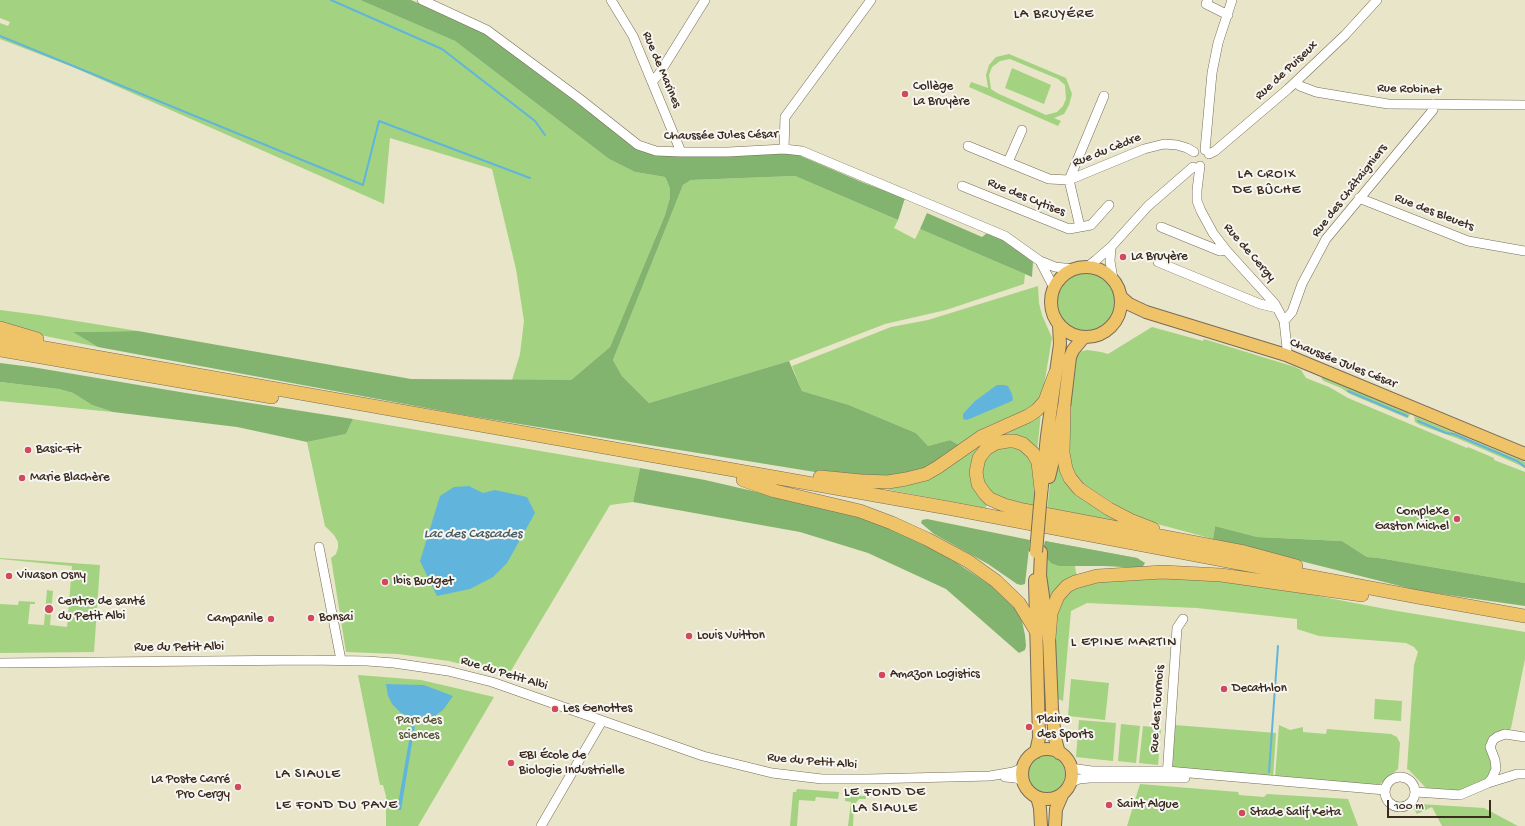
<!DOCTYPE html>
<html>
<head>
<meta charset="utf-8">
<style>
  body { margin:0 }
  #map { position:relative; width:1525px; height:826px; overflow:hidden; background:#e9e5c8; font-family:"Gochi Hand",sans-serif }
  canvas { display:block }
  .scale { position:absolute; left:1387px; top:800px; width:104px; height:18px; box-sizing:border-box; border:2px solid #3b2a1e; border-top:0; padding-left:5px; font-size:12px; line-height:14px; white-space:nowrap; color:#3b2a1e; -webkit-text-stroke:3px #f6f6f2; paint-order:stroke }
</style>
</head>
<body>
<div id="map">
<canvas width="1525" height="826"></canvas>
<div class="scale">100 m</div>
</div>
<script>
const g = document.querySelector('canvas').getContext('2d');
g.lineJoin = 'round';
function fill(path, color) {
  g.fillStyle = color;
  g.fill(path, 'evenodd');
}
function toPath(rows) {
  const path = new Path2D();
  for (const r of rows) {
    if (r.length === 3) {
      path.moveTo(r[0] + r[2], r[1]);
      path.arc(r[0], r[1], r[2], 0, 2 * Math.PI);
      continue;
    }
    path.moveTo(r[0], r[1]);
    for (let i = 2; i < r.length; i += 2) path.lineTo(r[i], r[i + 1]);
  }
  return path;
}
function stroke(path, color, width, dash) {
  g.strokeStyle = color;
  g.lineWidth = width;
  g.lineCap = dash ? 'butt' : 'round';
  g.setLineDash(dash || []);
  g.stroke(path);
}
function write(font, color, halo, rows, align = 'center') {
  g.font = font + ' "Gochi Hand",sans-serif';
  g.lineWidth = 4;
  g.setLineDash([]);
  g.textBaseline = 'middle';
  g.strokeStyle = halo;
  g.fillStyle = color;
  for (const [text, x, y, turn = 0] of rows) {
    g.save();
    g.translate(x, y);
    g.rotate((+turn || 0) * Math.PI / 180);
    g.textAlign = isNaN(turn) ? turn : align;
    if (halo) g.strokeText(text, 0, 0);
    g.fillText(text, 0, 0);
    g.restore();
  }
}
fill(toPath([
  [0,0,360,0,455,41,609,159,635,172,665,177,667,181,670,189,670,197,665,215,610,347,571,380,512,380,520,354,524,321,516,269,492,169,390,138,384,204,73,67,0,39,0,23,8,26,10,22,0,18],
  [1009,54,1066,78,1072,94,1069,105,1064,114,1054,118,1061,121,1058,126,969,87,971,82,988,88,986,75,989,65,996,57],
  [1010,59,1058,79,1065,85,1066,99,1063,106,1057,112,1046,115,997,93,991,89,989,75,992,67,1000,61],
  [1012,68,1051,85,1044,104,1005,88],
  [795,176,898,220,894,228,915,239,920,229,1025,274,1024,284,946,310,885,324,789,361,649,403,622,376,613,360,683,185,691,180],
  [1086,302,29],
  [1038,286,1039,303,1042,315,1052,338,1043,391,1040,397,1034,405,1024,411,986,427,959,445,950,440,928,446,916,433,849,405,802,391,792,366,891,327,928,320],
  [0,310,39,315,138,331,74,332,98,347,31,333,0,323],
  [1152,327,1203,341,1204,339,1295,367,1301,370,1306,378,1329,387,1348,398,1467,448,1468,447,1494,458,1494,460,1525,472,1525,583,1379,558,1367,557,1342,541,1257,537,1215,526,1213,539,1150,522,1130,514,1082,483,1073,471,1065,433,1076,354,1079,352,1087,350,1101,352,1108,354],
  [1325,377,1410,414,1408,418,1407,418,1350,394,1341,388,1324,381,1321,378],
  [0,382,59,389,73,393,92,405,113,412,0,401],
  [1041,413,1037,452,1032,446,1019,438,1006,436,989,440,977,453,974,459,971,474,975,490,978,495,987,502,986,508,895,491,876,487,874,485,909,482,928,477,948,465,982,440,996,432,1032,419],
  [1414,416,1525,462,1525,468,1515,463,1459,439,1420,425,1415,422],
  [353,419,640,468,633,502,610,505,509,674,492,672,449,661,398,654,346,652,331,558,336,554,338,548,338,542,334,535,325,526,307,442,346,434],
  [1008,446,1020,450,1031,458,1035,485,1033,509,1002,499,986,489,981,476,985,458,995,449],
  [1057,461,1063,471,1138,526,1047,511,1050,483],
  [1045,541,1137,558,1145,563,1104,566,1075,566,1077,578,1051,598,1048,598,1046,597],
  [0,558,100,565,94,652,0,653,0,604,18,605,19,601,35,602,35,604,30,604,28,624,44,625,47,590,53,591,50,625,67,627,72,566,0,559],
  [1195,578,1271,587,1391,610,1525,632,1525,659,1511,728,1508,732,1493,737,1493,763,1489,777,1463,791,1426,788,1409,770,1407,769,1414,665,1418,652,1414,647,1406,643,1319,636,1297,629,1297,619,1197,608,1087,603,1071,611,1063,701,1058,699,1055,691,1053,634,1059,599,1065,592,1093,580],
  [358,675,421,680,494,697,418,826,386,826,386,796,383,785,380,785],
  [1071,679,1109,683,1105,720,1068,716],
  [1375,699,1402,701,1401,721,1374,719],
  [1079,720,1116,723,1113,761,1076,757],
  [1121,724,1140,726,1136,763,1118,761],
  [1174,725,1276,733,1273,778,1173,769,1171,765],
  [1279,725,1290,730,1303,727,1303,732,1326,734,1327,729,1391,734,1397,737,1400,743,1398,769,1380,784,1376,785,1275,778],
  [1143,726,1161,728,1158,765,1139,763],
  [1046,774,19],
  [1140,784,1238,792,1239,795,1264,797,1267,794,1348,799,1358,826,1127,826],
  [797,789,839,792,838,799,816,797,815,801,799,800,797,826,790,826,793,792,796,792],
  [845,792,861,792,861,796,866,796,866,799,859,799,854,805,853,826,848,826,851,802,845,801],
  [1419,804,1484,808,1518,826,1442,826,1432,807,1417,814,1414,809]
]), '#a3d281');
fill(toPath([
  [360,0,411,0,480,30,640,150,796,154,864,183,905,198,898,220,795,176,691,180,683,185,613,360,622,376,649,403,789,361,802,391,849,405,916,433,928,446,950,440,959,445,933,463,920,470,889,476,815,472,464,415,98,347,73,332,138,331,411,379,571,380,610,347,665,215,670,197,670,189,667,181,665,177,635,172,609,159,455,41],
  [927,213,982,237,987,233,1003,239,1033,262,1032,277,920,229],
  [0,363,32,367,186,393,353,419,346,434,307,442,237,427,113,412,92,405,73,393,59,389,0,382],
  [640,468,705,480,831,509,870,519,942,553,1002,593,1020,612,1025,635,1026,646,1025,650,1019,653,946,589,868,553,800,532,633,502],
  [927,519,1030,540,1025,584,1021,585,1017,584,988,564,934,534,921,523,922,520],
  [1215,526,1257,537,1342,541,1367,557,1379,558,1525,583,1525,606,1420,591,1213,539],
  [1045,541,1137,558,1145,563,1142,568,1104,566,1059,566,1051,563,1046,557,1043,548]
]), '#82b46f');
fill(toPath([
  [997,385,1004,385,1008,386,1012,394,1013,400,1012,401,967,420,963,419,963,414,975,401],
  [469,486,483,493,495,490,527,497,535,513,507,563,493,577,470,589,437,596,420,561,440,496,454,487],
  [386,684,424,685,453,696,443,710,436,715,424,719,416,719,401,810,397,810,413,718,401,713,392,704,388,696]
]), '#61b5dd');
stroke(toPath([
  [331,0,442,49,535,121,545,135],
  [0,36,363,185,379,121,530,178],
  [1348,391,1407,416],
  [1418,421,1446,433,1454,434,1517,461,1525,467],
  [1269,772,1278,646]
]), '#61b5dd', 2);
const minor = toPath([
  [422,0,487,30,580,99,638,145,656,151,681,152,728,152,784,149,802,151,1005,236,1040,261,1055,267,1073,269],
  [611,0,633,36,681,152],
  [1208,0,1206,4,1228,15],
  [652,82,659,74,705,0],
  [1296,82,1300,86,1316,92,1388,104,1525,105],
  [1104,96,1069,180,1080,227,1091,225,1109,205],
  [968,146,1049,179,1069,180,1144,149,1164,144,1177,145,1187,148,1194,152],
  [784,149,785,117,871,0],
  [1205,150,1212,73,1218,43,1232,0],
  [1209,154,1215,151,1288,89,1345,35,1377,0],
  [1008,162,1022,130],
  [1200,166,1197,190,1197,201,1201,211,1213,233,1226,250,1275,304,1284,321,1287,348,1286,355],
  [962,186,1069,229,1080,227],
  [1359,198,1468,241,1525,251],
  [1161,227,1220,251,1226,250],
  [1111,247,1110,261,1113,279],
  [1040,261,1054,288],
  [1158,262,1260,304,1277,308],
  [1087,267,1096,260,1111,247,1148,206,1193,167],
  [1284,321,1292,312,1302,284,1326,239,1433,110,1433,104],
  [319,547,341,660],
  [0,663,309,660,367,661,394,663,448,671,492,682,703,756,772,773,822,779,868,779,990,776,1013,772,1023,768],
  [1070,768,1092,771,1167,771,1385,790],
  [1400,792,15],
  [1005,777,1016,778,1023,781],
  [1167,777,1177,628,1183,619],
  [1069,783,1079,779,1090,778,1185,778],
  [1488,783,1492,778,1496,769,1495,760,1490,747,1493,740,1497,737,1505,734,1525,737],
  [1416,792,1460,795,1488,783,1517,774,1525,774],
  [541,826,602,721]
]);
const major = toPath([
  [1086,302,35],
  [1121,297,1129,304,1146,312,1286,355,1525,454],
  [1049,477,1056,448,1064,408,1070,357,1073,350,1084,337],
  [1040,505,1047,436,1060,344,1059,325],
  [1041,552,1040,575,1049,638,1052,709,1055,738,1059,753],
  [1035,580,1039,738,1036,752],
  [1047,774,25],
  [1037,797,1040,808,1041,826],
  [1055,826,1056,809,1063,793]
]);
const highway = toPath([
  [0,328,37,339],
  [0,340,948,508,1418,597,1525,616],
  [0,350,272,397],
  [1064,408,1063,453,1066,469,1070,478,1079,489,1109,509,1130,520,1153,529],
  [820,477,861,481,888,482,906,479,926,474,938,467,981,437,1028,416,1037,410,1045,401,1055,374],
  [743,480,775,491,860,511,892,523,927,539,968,561,996,581,1019,603,1036,631],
  [1041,489,1038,462,1033,453,1023,444,1014,441,1008,441,996,443,986,449,979,458,976,472,978,484,985,494,990,499,1004,505,1023,510,1244,552,1296,566],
  [1049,638,1051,613,1058,596,1067,586,1075,582,1097,576,1163,572,1221,575,1362,595]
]);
stroke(minor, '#786b5a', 10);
stroke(major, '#786b5a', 14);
stroke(highway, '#786b5a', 14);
stroke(minor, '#fff', 9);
stroke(major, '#efc469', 12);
stroke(highway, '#efc469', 13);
const majorBridge = toPath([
  [1036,552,1040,505]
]);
stroke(majorBridge, '#786b5a', 14, []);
stroke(majorBridge, '#efc469', 12);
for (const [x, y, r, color] of [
  [905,94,4,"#d1495b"],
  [1123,257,4,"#d1495b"],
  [28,450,4,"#d1495b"],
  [22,478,4,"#d1495b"],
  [1457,519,4,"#d1495b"],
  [9,576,4,"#d1495b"],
  [385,582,4,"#d1495b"],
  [49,609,5,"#d1495b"],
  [311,618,4,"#d1495b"],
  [271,619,4,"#d1495b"],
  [689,636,4,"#d1495b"],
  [882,675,4,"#d1495b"],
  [1224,689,4,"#d1495b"],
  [555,709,4,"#d1495b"],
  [1029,727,4,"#d1495b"],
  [511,763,4,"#d1495b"],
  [238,787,4,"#d1495b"],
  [1109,805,4,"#d1495b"],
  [1242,813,4,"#d1495b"]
]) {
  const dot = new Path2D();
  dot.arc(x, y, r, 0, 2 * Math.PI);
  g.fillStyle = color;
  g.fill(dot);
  stroke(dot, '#f6f6f2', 1.5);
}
write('13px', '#3b2a1e', '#f6f6f2', [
  ["Rue de Marines",661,70,67],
  ["Rue de Puiseux",1287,71,-43],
  ["Rue Robinet",1409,90,2],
  ["Chaussée Jules César",721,136,-1],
  ["Rue du Cèdre",1107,151,-22],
  ["Rue des Châtaigniers",1350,191,-52],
  ["Rue des Cytises",1026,198,22],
  ["Rue des Bleuets",1434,213,21],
  ["Rue de Cergy",1249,253,49],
  ["Chaussée Jules César",1343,364,22],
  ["Rue du Petit Albi",179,648],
  ["Rue du Petit Albi",504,674,17],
  ["Rue des Tournois",1158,709,-86],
  ["Rue du Petit Albi",812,762,5]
]);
write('13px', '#3b2a1e', '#f6f6f2', [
  ["Collège",913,87],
  ["La Bruyère",913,102],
  ["La Bruyère",1131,257],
  ["Basic-Fit",36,450],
  ["Marie Blachère",30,478],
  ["Complexe",1449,512,"right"],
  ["Gaston Michel",1449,527,"right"],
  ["Vivason Osny",17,576],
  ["Ibis Budget",393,582],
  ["Centre de santé",58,602],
  ["du Petit Albi",58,617],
  ["Bonsai",319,618],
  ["Campanile",263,619,"right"],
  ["Louis Vuitton",697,636],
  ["Amazon Logistics",890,675],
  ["Decathlon",1232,689],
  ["Les Genottes",563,709],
  ["Plaine",1037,720],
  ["des Sports",1037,735],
  ["EBI École de",519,756],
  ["Biologie Industrielle",519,771],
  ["La Poste Carré",230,780,"right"],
  ["Pro Cergy",230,795,"right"],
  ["Saint Algue",1117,805],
  ["Stade Salif Keita",1250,813]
], 'left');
write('13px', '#555437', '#f6f6f2', [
  ["Parc des",419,721],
  ["sciences",419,736]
]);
g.letterSpacing = '1px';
write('14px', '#3b2a1e', '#f6f6f2', [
  ["LA BRUYÉRE",1054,15],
  ["LA CROIX",1267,175],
  ["DE BÛCHE",1267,191],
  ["L EPINE MARTIN",1124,643],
  ["LA SIAULE",308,775],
  ["LE FOND DE",885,793],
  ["LA SIAULE",885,809],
  ["LE FOND DU PAVE",337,806]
]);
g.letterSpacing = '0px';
write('italic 14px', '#485b61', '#f6f6f2', [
  ["Lac des Cascades",473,535]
]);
</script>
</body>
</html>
